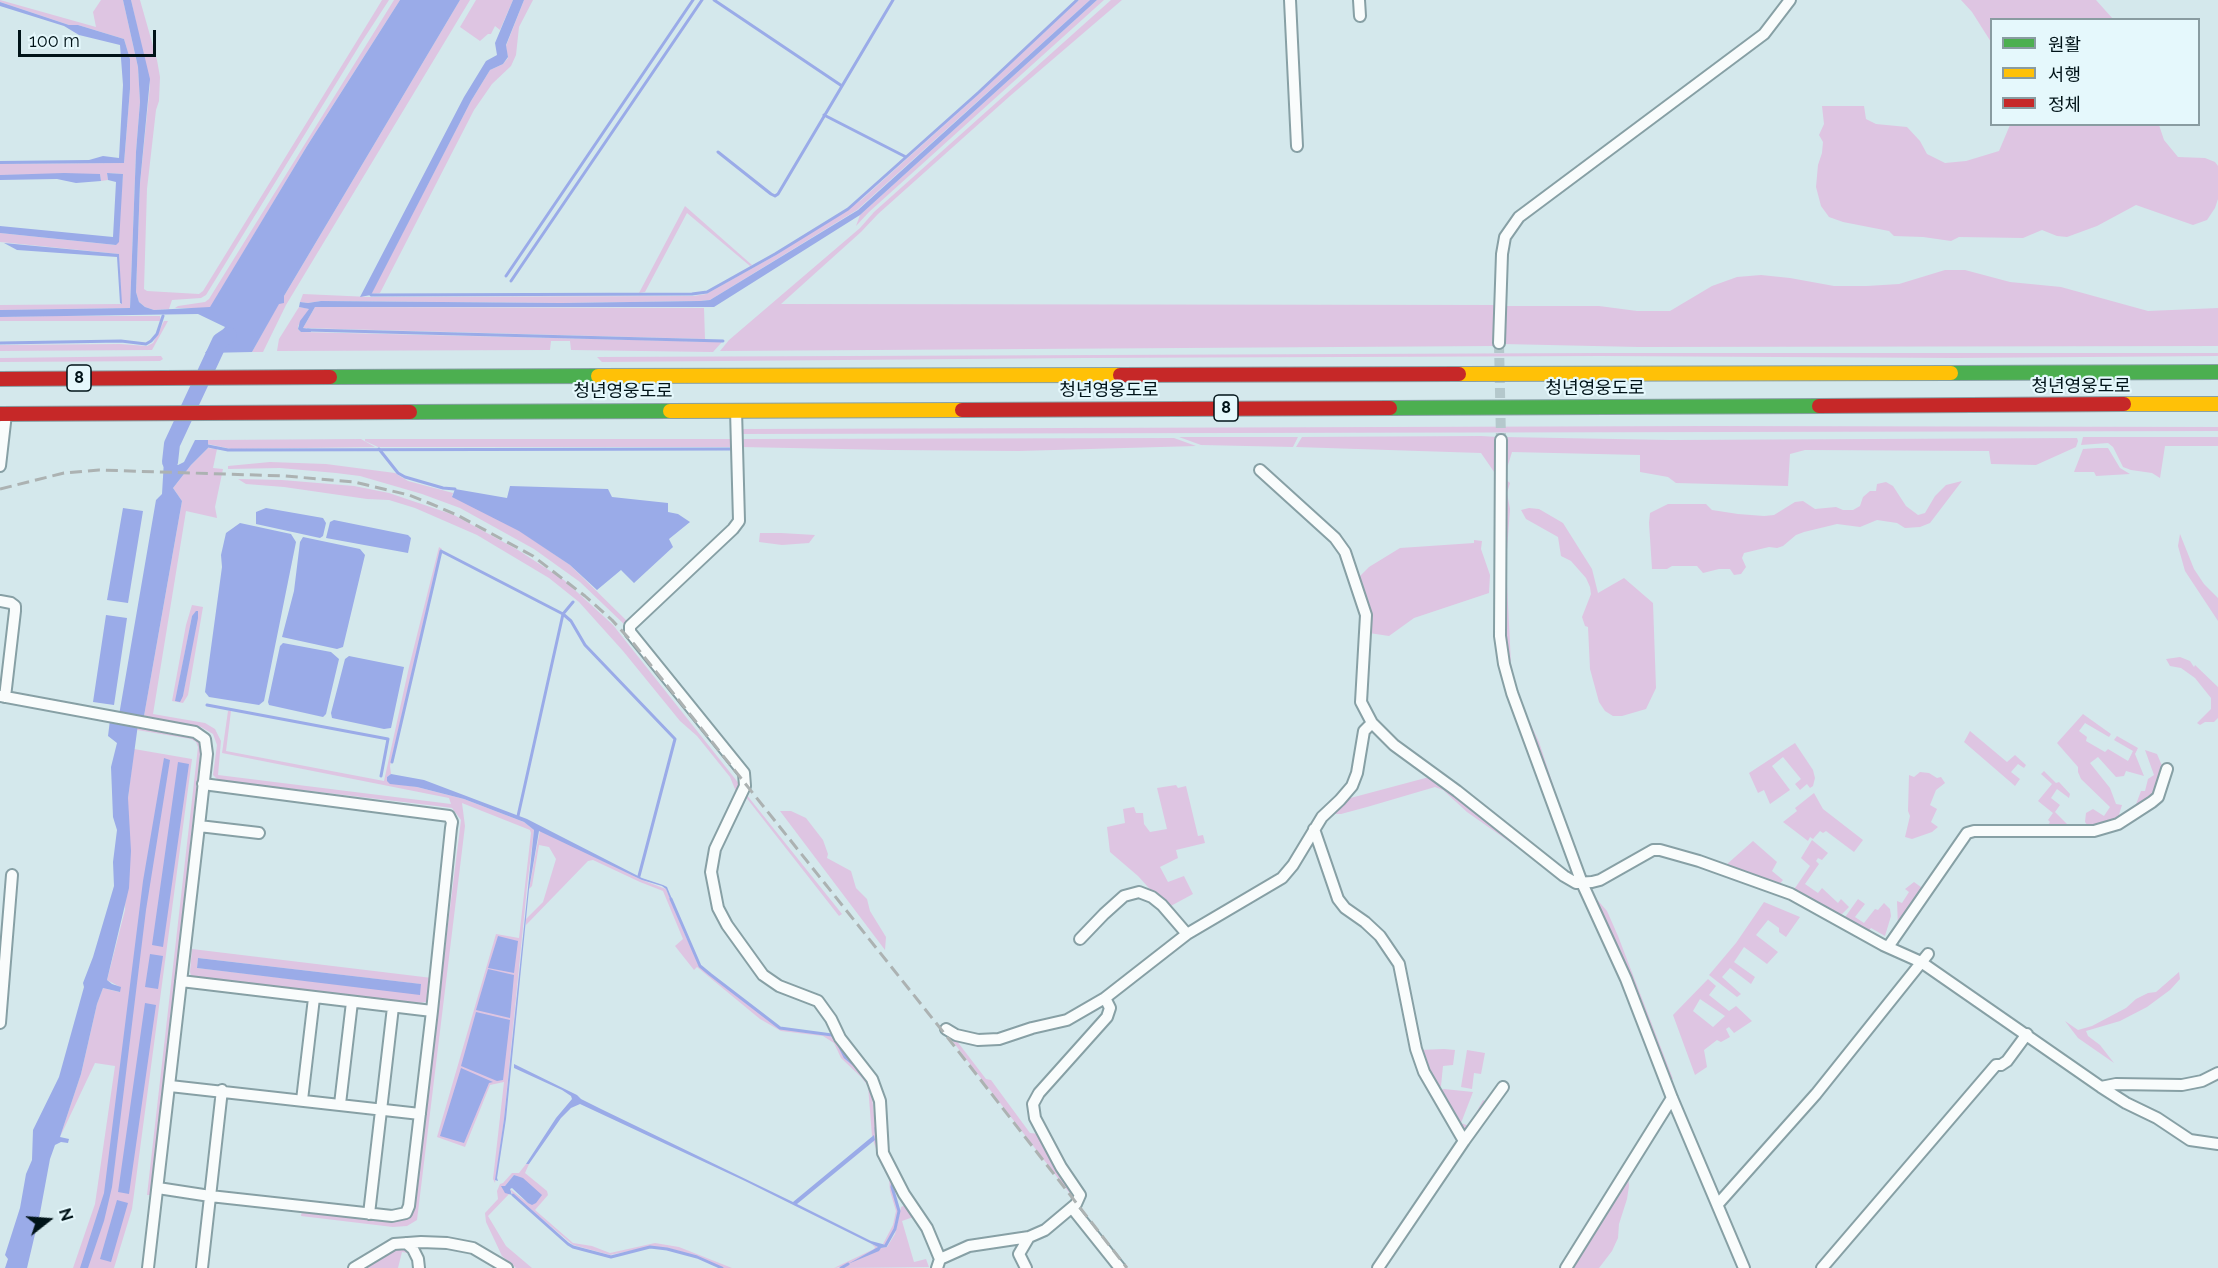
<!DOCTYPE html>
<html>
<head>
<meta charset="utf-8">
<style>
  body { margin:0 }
  #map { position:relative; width:2218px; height:1268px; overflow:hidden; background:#d4e8ec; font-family:Raleway,"Noto Sans KR",sans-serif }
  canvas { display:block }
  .legend { position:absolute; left:1990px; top:18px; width:210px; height:108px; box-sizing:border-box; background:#e5f8fc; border:2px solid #899ca1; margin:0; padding:8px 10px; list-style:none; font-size:18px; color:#001318 }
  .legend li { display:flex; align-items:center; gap:12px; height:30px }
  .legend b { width:30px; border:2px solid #899ca1 }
  .north { position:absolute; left:18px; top:1190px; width:60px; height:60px; -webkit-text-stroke:4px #e5f8fc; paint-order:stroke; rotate:73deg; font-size:16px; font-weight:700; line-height:24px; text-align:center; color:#001318 }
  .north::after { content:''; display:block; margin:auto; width:21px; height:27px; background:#001318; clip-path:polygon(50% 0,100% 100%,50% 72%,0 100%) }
  .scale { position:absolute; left:18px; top:30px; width:138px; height:27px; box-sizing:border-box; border:3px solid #001318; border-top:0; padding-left:8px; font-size:18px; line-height:21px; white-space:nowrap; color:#001318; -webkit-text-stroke:4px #e5f8fc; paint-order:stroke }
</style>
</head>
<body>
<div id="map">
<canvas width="2218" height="1268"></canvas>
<ul class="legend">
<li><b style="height:8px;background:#4caf50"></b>원활</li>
<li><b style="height:8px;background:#ffc107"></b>서행</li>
<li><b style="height:8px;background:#c62828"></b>정체</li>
</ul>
<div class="north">N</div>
<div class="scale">100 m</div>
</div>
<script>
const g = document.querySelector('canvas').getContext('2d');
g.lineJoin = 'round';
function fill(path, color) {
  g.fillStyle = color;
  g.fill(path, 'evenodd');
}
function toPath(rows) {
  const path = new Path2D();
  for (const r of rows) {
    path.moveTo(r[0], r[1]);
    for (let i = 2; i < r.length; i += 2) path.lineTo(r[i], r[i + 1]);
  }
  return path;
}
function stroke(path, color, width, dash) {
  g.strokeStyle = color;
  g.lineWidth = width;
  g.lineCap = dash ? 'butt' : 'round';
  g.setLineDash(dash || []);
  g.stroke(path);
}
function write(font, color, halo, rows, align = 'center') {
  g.font = font + ' Raleway,"Noto Sans KR",sans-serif';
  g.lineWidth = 4.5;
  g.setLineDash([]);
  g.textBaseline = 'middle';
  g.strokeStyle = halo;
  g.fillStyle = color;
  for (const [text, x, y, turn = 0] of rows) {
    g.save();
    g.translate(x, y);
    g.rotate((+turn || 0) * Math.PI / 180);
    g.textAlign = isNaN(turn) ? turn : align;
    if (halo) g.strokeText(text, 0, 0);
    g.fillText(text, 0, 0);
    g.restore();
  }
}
fill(toPath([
  [0,0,96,27,93,12,101,0,123,0,138,67,140,102,136,152,130,308,0,310,0,305,121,304,119,254,0,242,0,233,116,245,123,174,107,173,108,180,101,181,100,174,0,175,0,164,124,163,130,89,130,59,124,39,78,25,69,25,0,2],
  [131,0,140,0,157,60,160,77,159,101,156,110,147,189,144,289,147,291,199,294,203,291,376,10,382,0,389,0,361,43,206,295,201,298,172,300,169,309,154,310,145,307,139,302,136,292,140,183,150,85],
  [394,0,400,0,307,146,210,308,175,308,178,306,205,302,209,299],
  [460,0,470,0,286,305,263,352,252,352,279,303,284,303,284,296],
  [476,0,513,0,500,30,495,26,491,34,488,34,480,41,460,27],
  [524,0,533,0,519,27,516,55,511,66,492,84,474,110,380,293,371,294,471,101,490,70,503,64,508,58,506,46],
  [1079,0,1090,0,857,210,710,300,700,301,561,303,321,301,308,303,300,302,303,294,370,297,694,296,706,294,776,255,861,200,981,92],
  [1097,0,1104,0,869,212,856,226,860,215],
  [1111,0,1122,0,1010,96,878,214,861,232,781,304,1495,305,1493,346,720,351,729,340,860,228,874,212],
  [1961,0,2096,0,2113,19,1992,20,1991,42,1972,12],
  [1822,106,1864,106,1866,119,1876,124,1907,127,1920,141,1927,154,1945,163,1966,161,1999,151,2010,125,2159,125,2164,140,2178,157,2205,158,2215,162,2218,166,2218,199,2215,208,2207,220,2193,225,2136,205,2097,226,2067,237,2057,236,2042,230,2023,238,1959,237,1951,241,1923,237,1894,236,1889,231,1843,222,1829,217,1821,206,1816,187,1818,165,1822,153,1823,142,1819,135,1824,124],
  [685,206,752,265,750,266,687,213,645,292,639,293],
  [1945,270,1965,270,2010,282,2061,287,2148,311,2218,308,2218,346,1639,347,1503,344,1505,306,1599,306,1637,311,1670,311,1712,286,1737,277,1761,275,1790,278,1834,286,1867,286,1899,284],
  [299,307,310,309,298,326,298,329,301,332,722,342,713,352,571,350,570,341,551,341,550,350,277,351,279,339],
  [315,307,704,308,705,339,303,328],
  [52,316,160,316,161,321,0,321,0,317],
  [164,321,168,321,152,350,0,351,0,345,120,344,147,346,153,343],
  [1600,353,2218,353,2218,356,1955,358,1600,356,1084,358,602,362,597,357],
  [161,356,163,359,160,361,0,362,0,358],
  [1711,426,2218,427,2218,431,740,434,740,429],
  [1481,436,1498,437,1499,479,1481,453,1296,447,1302,437],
  [1179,437,1298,437,1293,447,1201,445],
  [1504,437,1671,440,2077,438,2078,441,2076,447,2036,465,1991,464,1989,451,1805,450,1790,454,1788,486,1676,483,1668,477,1640,472,1640,455,1512,452,1504,478,1510,483,1507,493,1510,509,1506,564,1511,664,1519,699,1539,742,1569,833,1513,694,1503,636],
  [2083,437,2218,437,2218,446,2165,446,2160,478,2152,473,2131,470,2123,467,2113,447,2108,443,2081,445],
  [1174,438,1196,446,1019,451,890,450,741,447,740,439],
  [361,439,375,447,231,449,208,444,208,440],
  [365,439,735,439,735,447,378,447,365,441],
  [208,448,217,449,213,468,223,469,215,507,217,518,186,511,153,714,205,723,215,729,221,741,218,775,451,804,449,798,222,753,228,711,231,711,226,751,384,781,409,667,439,547,442,549,440,551,390,766,391,774,387,777,390,783,417,787,464,799,524,822,534,830,527,887,504,1119,495,1183,493,1179,504,1082,490,1085,465,1147,437,1137,496,934,519,938,531,833,530,830,462,803,465,826,417,1220,407,1226,393,1227,301,1216,302,1211,395,1221,405,1219,412,1213,461,820,452,808,445,807,218,780,213,775,217,745,213,734,201,727,144,716,182,501,173,488,191,465],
  [2097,448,2108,448,2120,468,2130,474,2096,476,2094,472,2074,472,2083,449],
  [270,462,326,464,395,473,408,481,453,493,452,496,519,530,570,565,629,623,626,626,580,582,534,549,460,508,422,494,360,476,336,473,280,468,228,469,228,466],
  [238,479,282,480,354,486,389,493,454,515,518,550,564,580,613,625,740,785,737,794,730,777,697,736,680,721,623,651,579,602,549,578,477,535,415,508,389,500,367,499,284,487,246,484],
  [1962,481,1930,523,1920,527,1905,528,1897,523,1877,520,1860,527,1837,524,1804,532,1796,535,1783,546,1777,548,1769,547,1744,553,1742,558,1746,567,1741,574,1734,575,1730,569,1719,569,1703,573,1697,566,1672,566,1667,569,1652,569,1649,523,1650,513,1668,504,1706,504,1712,510,1738,514,1764,516,1774,515,1795,502,1803,501,1815,509,1836,507,1843,510,1853,510,1860,506,1863,497,1870,491,1876,491,1877,484,1886,482,1893,486,1906,506,1918,515,1925,513,1935,496,1946,485],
  [1529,508,1539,509,1563,523,1592,569,1598,593,1624,578,1653,603,1656,688,1646,709,1622,716,1613,716,1605,711,1599,702,1590,669,1588,627,1585,626,1582,617,1591,594,1590,587,1586,578,1571,561,1561,556,1558,537,1526,519,1521,510],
  [760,533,781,533,815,535,809,543,782,545,759,542],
  [2180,534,2194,569,2204,584,2218,598,2218,621,2185,571,2178,546],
  [1474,540,1482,541,1481,549,1490,575,1489,593,1414,618,1389,636,1369,633,1367,597,1357,579,1369,567,1400,548,1474,543],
  [192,605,203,607,188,695,183,703,172,701,186,625],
  [198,611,183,696,176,698,192,616],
  [2180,657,2190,661,2194,667,2195,665,2218,687,2218,718,2214,722,2205,722,2200,725,2197,723,2211,709,2211,698,2195,678,2181,668,2170,666,2166,659],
  [2083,714,2111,734,2109,737,2085,723,2079,731,2087,737,2086,741,2105,752,2108,749,2128,761,2133,751,2114,740,2117,736,2138,748,2135,754,2144,776,2126,771,2124,776,2116,777,2098,757,2090,763,2110,788,2116,804,2122,805,2117,821,2103,826,2088,826,2085,822,2086,813,2093,809,2104,816,2110,807,2081,779,2078,772,2078,767,2057,743],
  [138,725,186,733,198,739,201,744,152,1195,147,1195,198,747,196,742,191,739,137,730],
  [1970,731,2007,762,2015,755,2026,765,2024,768,2018,764,2011,772,2020,779,2015,786,1964,742],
  [1795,743,1813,770,1815,778,1813,786,1810,788,1807,784,1800,790,1795,784,1801,779,1783,757,1772,766,1790,790,1770,804,1764,790,1758,793,1749,773],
  [134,749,192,759,132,1209,114,1268,73,1268,95,1204,115,1066,95,1063,60,1137,81,1074,97,1004,103,988,119,992,120,987,107,980,125,910,128,798],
  [2145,750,2157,754,2163,768,2152,797,2135,807,2141,791,2145,791,2148,779,2154,775],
  [2044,771,2056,783,2059,782,2070,794,2069,798,2057,789,2051,798,2060,805,2055,812,2072,829,2046,828,2050,822,2048,820,2053,813,2038,801,2052,784,2041,774],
  [1920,772,1929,773,1937,778,1941,777,1945,783,1936,790,1930,805,1937,809,1931,822,1938,827,1932,832,1912,839,1905,837,1910,816,1908,811,1909,775,1914,777],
  [1433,776,1570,882,1566,885,1534,859,1467,812,1443,790,1435,787,1367,807,1341,814,1331,814,1343,800],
  [1176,785,1178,788,1186,786,1198,836,1203,835,1205,843,1176,850,1178,858,1160,867,1168,882,1184,876,1193,894,1167,908,1138,876,1110,852,1107,827,1125,823,1123,809,1134,807,1136,813,1143,813,1144,824,1150,832,1167,829,1157,788],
  [1814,793,1823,809,1863,840,1854,852,1826,831,1823,833,1820,831,1813,839,1810,837,1808,841,1783,822,1797,811,1795,808],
  [746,794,842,914,839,916,745,796],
  [780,811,791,811,806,818,823,840,828,854,827,858,851,871,856,888,867,899,870,911,886,937,885,950],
  [540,830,642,880,666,889,685,935,701,968,780,1028,830,1036,836,1040,845,1058,858,1069,871,1087,877,1144,892,1178,892,1188,899,1207,894,1229,886,1245,883,1244,893,1225,896,1211,890,1191,889,1179,882,1166,873,1140,874,1139,874,1136,872,1136,868,1086,861,1077,841,1058,834,1043,823,1036,781,1031,760,1019,697,967,694,970,675,946,683,939,663,891,640,882,593,860,588,861,526,925,526,919,543,902,556,859,549,847,539,845,532,886,529,889],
  [1812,840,1828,853,1822,860,1818,858,1816,861,1819,864,1805,884,1818,893,1822,888,1838,903,1841,899,1849,907,1839,917,1793,891,1810,866,1801,858],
  [1753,841,1777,862,1772,871,1783,880,1778,886,1726,865],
  [1914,882,1925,890,1898,927,1897,901,1902,903,1909,892,1905,889],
  [1587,888,1607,911,1618,936,1673,1079,1668,1081],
  [1858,899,1865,904,1855,917,1864,923,1875,909,1878,910,1884,903,1890,909,1891,916,1885,936,1871,928,1867,933,1843,920],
  [1764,902,1800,917,1786,937,1779,932,1779,928,1768,920,1756,935,1778,952,1767,964,1744,947,1734,962,1755,977,1751,984,1730,968,1722,977,1741,994,1737,997,1709,975,1736,943],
  [192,949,432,978,429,998,427,1002,418,1003,196,977,191,976,190,972],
  [198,958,420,984,420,994,197,968],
  [2179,972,2180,979,2170,990,2147,1007,2120,1021,2086,1031,2088,1036,2100,1045,2114,1063,2078,1038,2065,1021,2078,1030,2092,1026,2126,1008,2136,999,2148,993,2156,992],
  [1708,979,1716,986,1709,995,1729,1011,1736,1006,1752,1021,1734,1033,1729,1027,1726,1029,1730,1037,1721,1042,1717,1040,1704,1050,1707,1067,1695,1075,1673,1015],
  [1700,999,1725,1016,1713,1027,1693,1011],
  [947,1034,953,1036,986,1079,991,1080,1030,1133,1040,1134,1077,1195,1074,1199],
  [1444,1049,1455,1050,1453,1065,1443,1066,1441,1086,1436,1087,1420,1050],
  [1467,1050,1485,1053,1481,1074,1474,1073,1472,1089,1461,1087],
  [1444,1089,1473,1092,1461,1123,1469,1126,1483,1100,1489,1103,1464,1138,1437,1091],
  [526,1164,529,1164,525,1173,547,1191,548,1195,535,1210,573,1243,592,1246,610,1253,655,1243,679,1247,732,1268,724,1268,698,1257,669,1248,649,1247,610,1255,573,1245,513,1195,510,1189,528,1203,518,1177,514,1175,505,1186,510,1193,488,1216,506,1246,532,1268,516,1268,502,1256,486,1222,485,1213,498,1199,497,1191,500,1184,503,1183,512,1173,519,1173],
  [1628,1174,1629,1186,1627,1199,1619,1224,1618,1238,1612,1251,1599,1268,1570,1268],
  [908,1204,916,1216,902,1221,914,1262,926,1259,929,1267,843,1268,845,1266,834,1268,874,1249,875,1247,871,1244,878,1247,877,1249,852,1262,881,1248,887,1247,895,1234,901,1207],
  [402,1246,413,1254,402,1252,398,1268,361,1268]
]), '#dec5e2');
fill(toPath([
  [123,0,131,0,150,79,140,183,136,292,139,302,145,307,154,310,210,307,307,146,400,0,460,0,284,296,284,303,279,304,252,352,205,353,225,327,198,314,0,317,0,310,130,308,136,152,140,102,138,67],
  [513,0,524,0,506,45,508,57,503,64,490,70,471,101,371,295,360,297,464,97,486,61,497,55,495,43],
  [1090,0,1097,0,860,215,714,307,315,307,303,328,311,329,311,332,301,332,298,329,300,321,309,309,299,307,300,302,308,303,321,301,561,303,700,301,710,300,858,210],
  [0,2,69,25,78,25,124,39,130,59,130,89,124,163,0,164,0,161,89,160,103,156,119,158,123,85,120,45,79,35,64,26,0,6],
  [64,173,100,174,101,181,76,183,57,179,0,180,0,175],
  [107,173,123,174,119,242,116,245,0,233,0,226,113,237,116,182,108,180],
  [4,243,119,254,122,304,120,303,117,257,17,250],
  [168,440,181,440,172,464,178,465,184,462,195,440,208,440,208,448,191,465,173,488,182,501,144,716,139,717,128,798,131,851,129,888,107,980,112,984,121,987,120,992,103,988,97,1004,81,1074,60,1137,69,1139,68,1143,61,1142,55,1145,50,1159,40,1213,27,1268,5,1268,8,1259,5,1255,20,1208,26,1174,32,1160,33,1130,59,1077,84,987,83,983,93,957,114,886,113,862,117,830,113,817,111,767,117,743,108,736,110,720,118,721,156,500,162,494,164,460],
  [510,486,608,489,612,497,668,503,668,512,678,514,690,522,669,539,673,547,634,583,621,570,597,590,570,565,519,531,452,497,455,489,507,498],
  [123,508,143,511,128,603,107,600],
  [266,508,323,518,326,523,323,536,320,538,256,524,256,512],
  [334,520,408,535,411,538,408,553,326,538,330,522],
  [240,523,291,534,296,542,264,701,259,705,209,697,205,692,222,567,221,555,226,533],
  [303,537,360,549,365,555,343,647,337,649,282,637,294,591,300,542],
  [196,611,198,611,198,618,183,696,180,702,175,701,192,616],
  [106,615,127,618,114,705,93,702],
  [283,643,331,652,339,659,326,714,323,717,269,705,268,702,280,646],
  [349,656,404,667,391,728,384,729,332,718,331,713,345,659],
  [164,758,170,760,146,910,112,1187,104,1221,88,1268,80,1268,104,1193,143,881],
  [178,762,189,764,163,947,152,945],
  [391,774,424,780,527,819,642,878,663,885,667,887,672,899,670,899,666,889,662,886,642,880,539,831,529,889,506,1119,497,1178,498,1181,495,1180,504,1119,534,830,524,822,464,799,417,787,390,784,387,781,387,777],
  [498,936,518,941,514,973,488,968],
  [150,954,163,956,158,989,145,987],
  [198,958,421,984,420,995,197,968],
  [488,969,514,975,510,1018,476,1010],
  [145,1003,156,1005,129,1194,118,1192],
  [476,1012,510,1020,503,1080,497,1081,461,1066],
  [514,1064,577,1095,581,1099,601,1109,793,1202,874,1135,875,1140,797,1204,871,1241,886,1245,887,1247,881,1248,879,1251,848,1264,878,1247,745,1181,580,1104,571,1108,561,1118,529,1164,526,1164,556,1118,572,1099,571,1096,562,1090,514,1068],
  [461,1068,493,1082,489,1083,464,1143,440,1136],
  [514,1175,523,1178,542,1195,536,1203,532,1205,528,1203,512,1188,510,1189,512,1195,505,1193,501,1186,505,1186],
  [117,1200,128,1203,111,1262,100,1259]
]), '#9aabe8');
stroke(toPath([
  [714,0,842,86],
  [824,115,906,157],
  [718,152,771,194,775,196,778,194,893,0],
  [506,276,693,0],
  [511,281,702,0],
  [371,295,692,294,707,292,775,254,848,209,979,92,1077,0],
  [308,330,723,341],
  [0,343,121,341,146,344,151,341,157,334,163,316],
  [208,446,228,450,735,449],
  [379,449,398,473,405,477,443,488,455,489],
  [207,705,388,739,381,776],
  [392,762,441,551,563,614,571,621,585,645,675,739,639,876],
  [518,816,563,614,573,602],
  [671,899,700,966,711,975,780,1028,832,1035,835,1039],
  [839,1045,845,1057,857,1067],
  [876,1128,877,1142],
  [513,1195,568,1244,573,1247,611,1257,650,1247,667,1249,697,1257,722,1268],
  [886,1245,895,1229,899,1211,892,1187,893,1179],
  [841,1268,848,1264]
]), '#9aabe8', 3);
stroke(toPath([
  [170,462,172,444,220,341,229,335]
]), '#9aabe8', 16);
stroke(toPath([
  [1499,343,1501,440]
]), '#b4c8cc', 10, [10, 5]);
const street = toPath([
  [1290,0,1297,146],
  [1359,0,1360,16],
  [1499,343,1502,254,1505,237,1519,217,1764,34,1790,0],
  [736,410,739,521,733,529,630,626,630,632,744,773,745,786,715,849,711,872,718,908,727,925,763,975,779,986,818,1001,831,1019,840,1038,872,1079,880,1101,883,1153,904,1194,927,1228,940,1259,937,1268],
  [1501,440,1500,636,1504,664,1512,693,1582,883,1626,979,1672,1098,1744,1268],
  [0,466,6,414],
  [1260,470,1335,538,1345,552,1366,615,1361,702,1372,723,1394,745,1457,791,1564,876,1576,883,1592,882,1600,880,1653,850,1660,850,1699,861,1791,894,1883,945,1921,962,2101,1087,2116,1084,2182,1085,2202,1081,2218,1073],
  [0,601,11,603,15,606,15,611,5,697],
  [0,696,195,732,205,739,207,754,199,826,259,833],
  [1314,829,1338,899,1345,908,1365,922,1380,936,1399,964,1416,1049,1424,1072,1464,1141],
  [1080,939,1104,914,1124,896,1139,892,1152,897,1162,905,1187,934],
  [1888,947,1967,833,1974,831,2094,831,2118,824,2152,802,2158,797,2167,769],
  [181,981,432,1011],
  [0,1023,12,875],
  [946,1029,956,1035,978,1040,999,1039,1032,1028,1067,1020,1105,998],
  [170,1086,420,1114],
  [2101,1087,2126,1103,2157,1118,2190,1140,2218,1144],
  [302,1100,314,998],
  [340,1104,352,1002],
  [158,1188,210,1196,392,1216,406,1213,409,1206,432,1011,451,828,452,822,449,816,203,784],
  [1718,1204,1816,1094,1928,954],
  [1072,1208,1120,1268],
  [369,1214,393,1007],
  [406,1243,413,1249,418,1259,419,1268],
  [940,1259,969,1246,1029,1237,1045,1230,1076,1204,1080,1195,1061,1167,1035,1118,1033,1104,1039,1093,1107,1017,1110,1008,1105,998,1187,934,1282,878,1293,865,1322,817,1340,800,1352,786,1357,773,1364,731,1372,723],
  [148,1268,199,826],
  [202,1268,222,1090],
  [354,1268,394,1244,421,1242,447,1243,473,1248,507,1268],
  [1026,1268,1019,1254,1029,1237],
  [1378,1268,1464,1141,1503,1087],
  [1566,1268,1672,1098],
  [1822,1268,1996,1065,2001,1065,2007,1061,2027,1034]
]);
const fast = toPath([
  [1951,373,2218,372],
  [330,377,598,376],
  [1390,408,1819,406],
  [410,412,670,411]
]);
const slow = toPath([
  [1459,374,1951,373],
  [598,376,1120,375],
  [2124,404,2218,404],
  [670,411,962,410]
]);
const jam = toPath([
  [1120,375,1459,374],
  [0,379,330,377],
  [1819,406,2124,404],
  [962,410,1390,408],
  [0,414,410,412]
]);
stroke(street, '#87a0a5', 14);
stroke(fast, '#87a0a5', 16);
stroke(slow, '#87a0a5', 16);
stroke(jam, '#87a0a5', 16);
stroke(street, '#f9fcfc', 10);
stroke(fast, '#4caf50', 14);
stroke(slow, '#ffc107', 14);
stroke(jam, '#c62828', 14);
stroke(toPath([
  [0,489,64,473,99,470,285,476,354,482,409,495,429,503,457,515,533,556,585,596,612,620,634,644,948,1038,1127,1268]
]), '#acb2b2', 3, [12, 6]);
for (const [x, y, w] of [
  [79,378,24],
  [1226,408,24]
]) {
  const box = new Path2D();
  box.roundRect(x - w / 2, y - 13, w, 26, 4.5);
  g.fillStyle = '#e5f8fc';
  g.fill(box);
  stroke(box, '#001318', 1.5);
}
write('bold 16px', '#001318', null, [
  ["8",79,378],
  ["8",1226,408]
]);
write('18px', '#001318', '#e5f8fc', [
  ["청년영웅도로",2081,387],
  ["청년영웅도로",1595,389],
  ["청년영웅도로",1109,391],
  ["청년영웅도로",623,392]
]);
</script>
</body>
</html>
